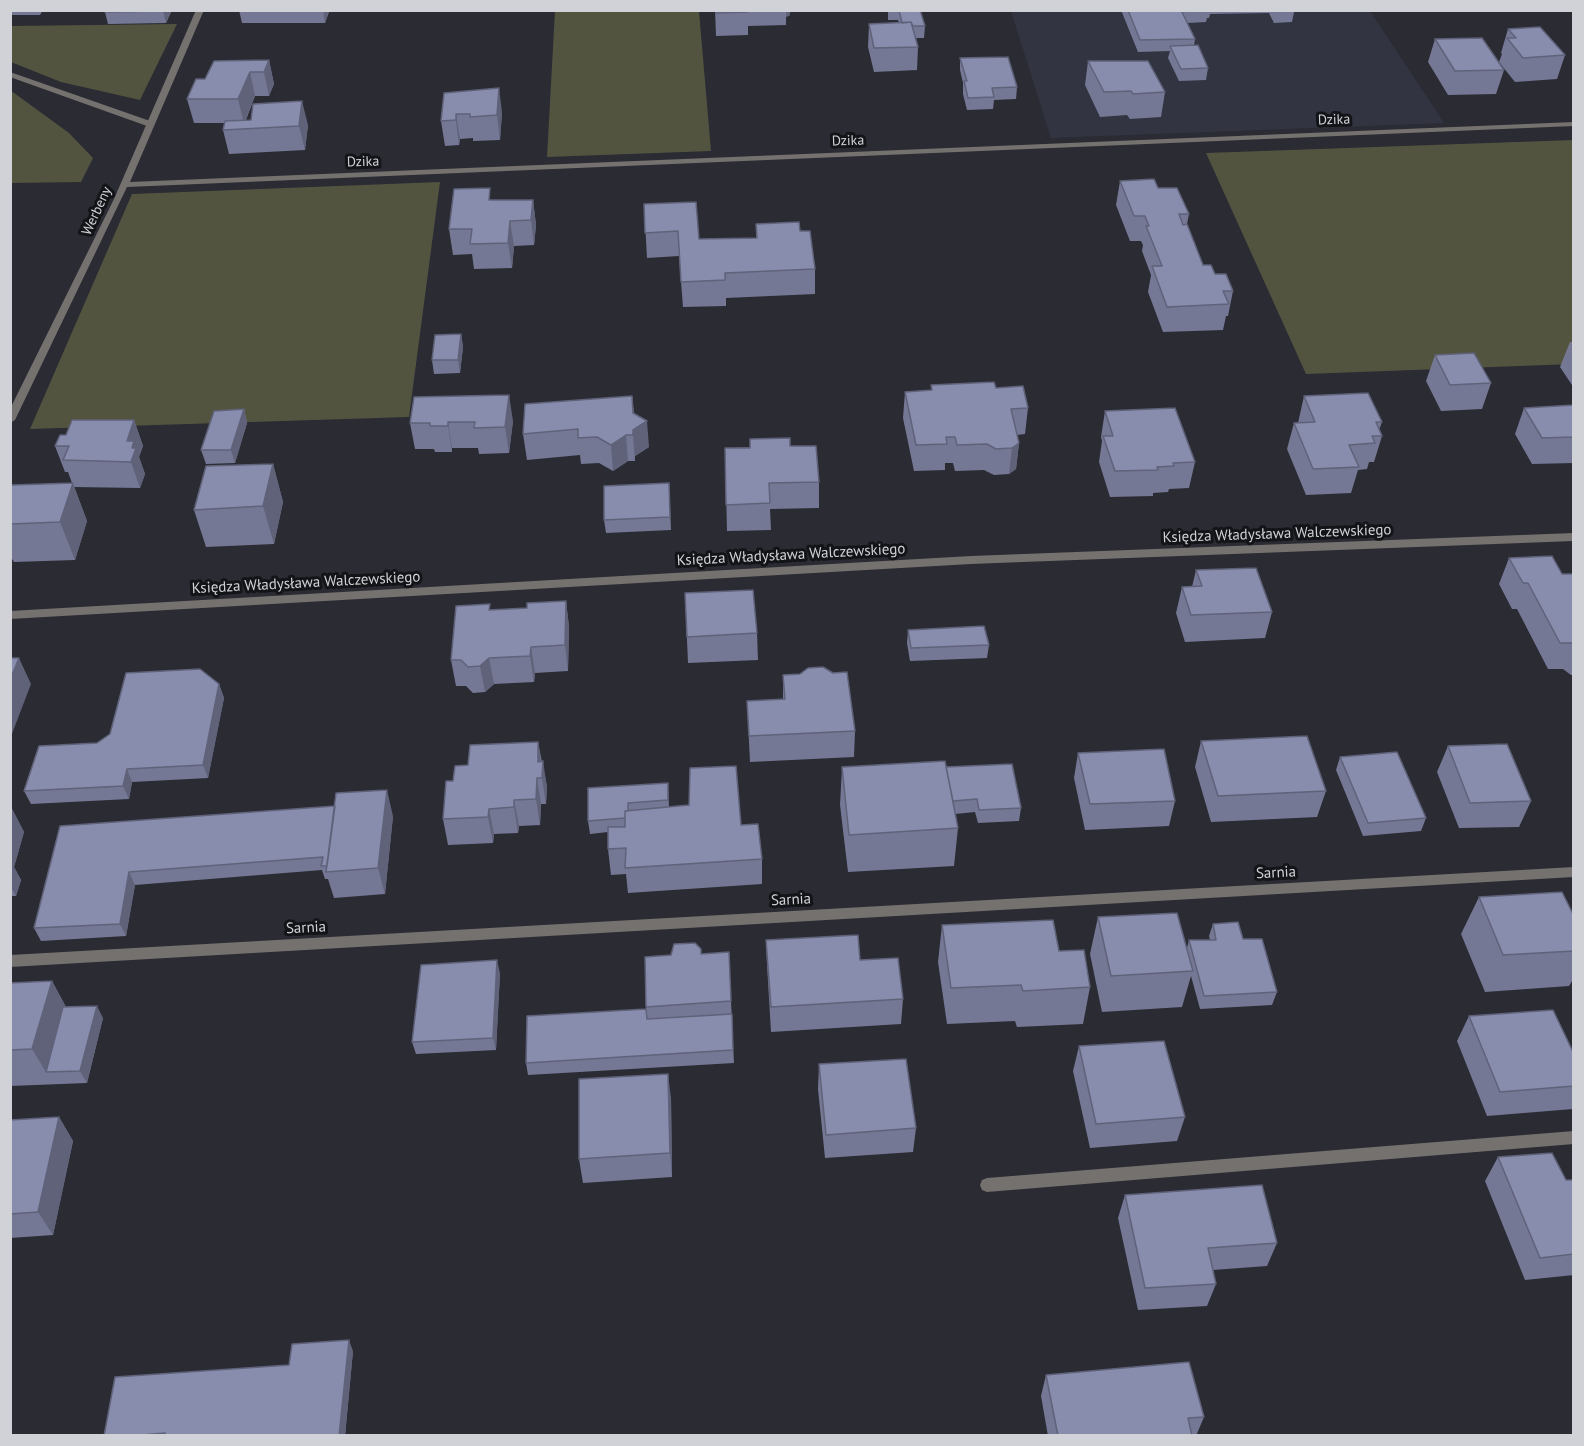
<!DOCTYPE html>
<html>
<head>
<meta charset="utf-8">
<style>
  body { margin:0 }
  #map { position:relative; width:1584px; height:1446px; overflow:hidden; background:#2a2b33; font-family:"PT Sans",sans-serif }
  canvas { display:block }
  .frame { position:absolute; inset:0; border:12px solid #d1d2d8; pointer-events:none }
</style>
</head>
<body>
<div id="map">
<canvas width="1584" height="1446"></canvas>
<div class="frame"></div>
</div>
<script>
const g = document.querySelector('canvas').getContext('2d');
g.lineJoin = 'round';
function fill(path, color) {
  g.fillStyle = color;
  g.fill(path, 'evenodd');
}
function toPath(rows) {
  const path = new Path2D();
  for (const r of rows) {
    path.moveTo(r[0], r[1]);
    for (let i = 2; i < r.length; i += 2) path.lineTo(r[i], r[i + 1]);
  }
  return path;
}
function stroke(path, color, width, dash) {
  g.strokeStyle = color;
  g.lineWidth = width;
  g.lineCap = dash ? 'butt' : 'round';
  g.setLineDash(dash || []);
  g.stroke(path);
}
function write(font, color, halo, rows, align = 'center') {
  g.font = font + ' "PT Sans",sans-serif';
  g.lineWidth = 6;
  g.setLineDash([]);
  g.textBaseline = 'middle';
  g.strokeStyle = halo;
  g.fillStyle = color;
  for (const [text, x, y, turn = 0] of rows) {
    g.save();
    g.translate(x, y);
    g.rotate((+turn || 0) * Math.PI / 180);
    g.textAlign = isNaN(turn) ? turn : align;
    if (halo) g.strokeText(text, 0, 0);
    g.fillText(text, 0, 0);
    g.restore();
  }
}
fill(toPath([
  [1011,11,1370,11,1444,123,1051,138]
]), '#323442');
fill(toPath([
  [555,11,699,11,711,151,547,157],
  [177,24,140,100,61,82,11,62,11,26],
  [10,90,69,133,93,158,81,182,11,183],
  [1573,140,1573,364,1306,374,1206,153],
  [440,182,409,417,30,429,132,194]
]), '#535440');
fill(toPath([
  [10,72,153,122,154,124,147,126,10,77,10,72],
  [1574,1131,1574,1144,987,1192,982,1190,980,1185,982,1180,987,1178,1574,1131]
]), '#75716e');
fill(toPath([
  [196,10,204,10,130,182,1574,122,1574,126,127,187,15,420,10,423,10,409,114,199,196,10],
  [1574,533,1574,541,971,564,10,619,10,611,971,556,1574,533],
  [1574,867,1574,877,10,967,10,955,1574,867]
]), '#75716e');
fill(toPath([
  [10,10,43,10,40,15,10,15],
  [172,10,166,23,108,24,105,12],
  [239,10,329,10,329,12,325,23,242,23],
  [715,10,790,10,790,15,786,17,786,25,748,26,748,35,716,36],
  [888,10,920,10,925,26,924,38,916,38,918,47,917,70,874,72,868,47,869,24,899,23,898,20,888,20],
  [1121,10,1337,10,1294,12,1292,22,1274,23,1269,13,1210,14,1209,18,1207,18,1206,22,1187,23,1195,39,1194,45,1208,68,1206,80,1179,81,1168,58,1170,51,1138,52],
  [1508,29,1565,55,1557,79,1515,82,1499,62,1502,54,1501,53],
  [1435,39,1504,70,1496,94,1448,95,1428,62],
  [960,58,1017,87,1016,99,994,100,993,109,967,110,963,94,963,83,960,70],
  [269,60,274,84,269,96,255,96,246,120,308,125,305,150,229,154,223,130,225,123,194,123,187,99,205,79],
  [1088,61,1165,92,1161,117,1130,119,1127,115,1100,117,1085,85],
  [444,93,502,112,500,140,473,141,473,138,460,139,459,145,445,146,441,121],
  [1120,181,1158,188,1189,214,1187,224,1203,265,1233,291,1228,316,1226,316,1223,330,1163,332,1148,292,1151,275,1142,251,1143,245,1141,241,1130,241,1116,205],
  [492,200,533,200,536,225,534,245,514,246,512,268,474,269,472,254,453,255,449,229],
  [644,204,699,239,756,238,756,224,800,231,815,269,815,294,726,298,726,306,683,307,679,256,647,258],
  [461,334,463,347,460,373,434,374,432,360],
  [1570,342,1574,342,1574,388,1560,367],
  [1435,355,1491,383,1482,409,1441,411,1426,381],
  [931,385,996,388,1028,408,1025,434,1017,435,1019,443,1016,469,1009,474,994,475,984,470,955,471,953,463,945,463,945,470,914,471,903,418,905,392,931,390],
  [632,396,634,413,649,447,635,456,635,461,628,461,613,471,599,463,581,464,580,455,527,460,523,434],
  [1304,396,1382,422,1379,430,1382,436,1374,462,1369,462,1367,469,1358,470,1351,493,1306,495,1287,449,1294,423,1298,423],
  [1574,405,1574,463,1532,464,1515,434,1524,408],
  [244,409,247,423,235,463,206,464,201,450],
  [1105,411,1195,462,1189,488,1169,489,1168,492,1153,493,1153,496,1110,497,1099,462,1102,441,1101,437],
  [134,420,143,446,139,457,145,474,140,488,74,487,87,521,75,560,14,562,12,559,10,559,10,488,72,483,68,472,65,472,55,446,66,435],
  [513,421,509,453,479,454,478,448,452,448,452,452,435,452,434,449,415,449,410,423],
  [790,446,819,482,819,508,770,509,771,530,727,531,725,448],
  [273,464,283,502,274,544,206,547,194,510],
  [669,483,671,530,606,533,604,520],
  [1509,558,1562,574,1574,574,1574,675,1571,675,1563,669,1548,669,1517,609,1512,609,1499,584],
  [1196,570,1272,612,1265,638,1185,642,1176,613,1182,587,1192,587],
  [685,593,757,633,758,660,688,663],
  [566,601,569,627,568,671,535,673,534,682,494,684,485,692,473,693,466,686,456,686,451,660,491,610,527,608],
  [908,630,989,645,987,658,910,661,907,643],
  [800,674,855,731,854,757,750,762,747,701,783,699,783,675],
  [219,684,224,698,208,778,132,782,129,799,31,804,24,791,97,743],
  [1201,741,1326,791,1317,817,1211,822,1195,767],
  [538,742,547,787,546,804,541,804,540,825,519,826,518,833,494,834,493,843,448,845,443,819,453,781,468,765],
  [1448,746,1531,801,1519,827,1459,828,1437,772],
  [1078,753,1175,801,1169,826,1085,830,1074,778],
  [1340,757,1426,818,1421,831,1363,836,1336,770],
  [842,767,946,767,1021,808,1019,821,978,823,975,812,955,814,958,828,954,866,848,872,840,805],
  [668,783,669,807,741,825,762,859,762,884,628,893,626,874,611,875,608,849,608,832,590,834,588,821],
  [10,805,24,832,14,867,21,880,16,896,10,896],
  [393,816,385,894,334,898,328,879,325,879,322,870,135,885,126,936,41,941,34,928,60,826],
  [1479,897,1574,916,1574,978,1569,986,1485,992,1461,934],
  [1098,917,1187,948,1189,940,1210,940,1209,936,1213,924,1243,939,1277,992,1272,1005,1200,1009,1191,976,1182,1007,1102,1012,1090,954],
  [942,925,1059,951,1090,987,1083,1024,1017,1027,1015,1021,947,1024,938,962],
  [766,940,860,960,903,999,901,1024,771,1032,767,965],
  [702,954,731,1001,734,1063,528,1075,526,1063,646,1009,645,957],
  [500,973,496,1050,416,1054,412,1042],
  [52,981,66,1007,103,1018,87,1083,10,1086,10,983],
  [1469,1016,1574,1054,1574,1107,1573,1109,1487,1116,1457,1041],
  [1079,1046,1185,1117,1177,1141,1090,1148,1073,1071],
  [819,1064,916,1128,913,1152,825,1158,818,1089],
  [671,1098,672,1177,583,1183,579,1159],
  [59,1117,73,1141,53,1235,10,1238,10,1120],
  [1498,1157,1566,1180,1574,1180,1574,1275,1525,1280,1485,1181],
  [1125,1195,1277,1243,1267,1266,1213,1270,1216,1284,1207,1306,1138,1310,1118,1218],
  [353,1351,345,1436,104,1436,289,1365],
  [1046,1375,1204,1417,1196,1436,1048,1436,1041,1396]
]), '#757895');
fill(toPath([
  [164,10,172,10,166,23,163,11],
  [323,10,329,10,325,23],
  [786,10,790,10,790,15,786,17],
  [269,60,274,84,269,96,264,72],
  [250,72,255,96,244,123,238,99],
  [499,88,502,112,500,140,497,115],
  [302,101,308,125,305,150,299,126],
  [456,114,460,139,459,145,456,120],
  [533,200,536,225,534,245,531,220],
  [510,221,514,246,512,268,508,243],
  [461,334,463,347,460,373,458,360],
  [509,395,513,421,509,453,505,427],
  [632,396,635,429,647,421,649,447,635,456,635,461,633,435],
  [244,409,247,423,235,463,231,450],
  [134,420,143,446,139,457,145,474,140,488,131,462,127,441],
  [448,422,452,448,452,452,448,426],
  [626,435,628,461,613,471,611,445],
  [1019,443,1016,469,1009,474,1012,448],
  [273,464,283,502,274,544,263,506],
  [73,483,87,521,75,560,60,522],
  [566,601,569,627,568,671,565,645],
  [531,647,535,673,534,682,530,656],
  [19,658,31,684,10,739,10,680],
  [489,658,494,684,485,692,480,666],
  [219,684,224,698,208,778,203,765],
  [538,742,542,768,538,762],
  [543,761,547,787,546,804,542,778],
  [127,769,132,782,129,799,123,786],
  [537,778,541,804,540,825,536,799],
  [387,790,393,816,385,894,378,868],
  [514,800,519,826,518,833,514,807],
  [10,805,24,832,14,867,21,880,16,896,10,886],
  [489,809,494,834,493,843,488,817],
  [129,872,135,885,126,936,120,924],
  [497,960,500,973,496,1050,493,1038],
  [52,981,71,1017,46,1072,32,1049],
  [97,1006,103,1018,87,1083,80,1071],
  [668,1074,671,1098,672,1177,670,1153],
  [59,1117,73,1141,53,1235,38,1212],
  [349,1340,353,1351,345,1436,339,1436]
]), '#5f6279');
const building = toPath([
  [106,10,164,10,163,11,105,12,106,10],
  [716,10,748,10,748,12,716,13,716,10],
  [899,10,920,10,925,26,913,26,911,22,902,23,899,10],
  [1128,10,1181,10,1195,39,1140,40,1128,10],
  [911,22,918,47,874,48,869,24,911,22],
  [1540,27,1565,55,1523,58,1507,38,1516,38,1508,29,1540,27],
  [1482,38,1504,70,1455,71,1435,39,1482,38],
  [1198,45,1208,68,1181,69,1170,46,1198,45],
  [1008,57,1017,87,992,88,994,97,968,98,964,81,967,81,960,58,1008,57],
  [269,60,264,72,250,72,238,99,187,99,196,79,205,79,214,61,269,60],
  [1088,61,1148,61,1165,92,1133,94,1131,91,1104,92,1088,61],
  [499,88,497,115,470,117,470,114,456,114,456,120,441,121,444,93,499,88],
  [302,101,299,126,223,130,225,121,251,120,253,104,302,101],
  [1154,179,1158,188,1177,188,1189,214,1179,214,1183,225,1187,224,1203,265,1211,265,1215,274,1226,274,1233,291,1223,291,1229,304,1167,307,1152,266,1162,266,1146,226,1149,226,1145,216,1134,216,1120,181,1154,179],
  [490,188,489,200,533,200,531,220,510,221,508,243,470,244,472,229,449,229,454,189,490,188],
  [696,202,699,239,757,238,756,224,799,222,800,231,810,231,815,269,725,273,725,280,681,282,678,231,645,233,644,204,696,202],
  [461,334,458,360,432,360,435,335,461,334],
  [1474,353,1491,383,1450,385,1435,355,1474,353],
  [994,382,996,388,1023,386,1028,408,1011,409,1019,443,1012,448,996,449,987,444,957,445,955,437,946,437,947,444,916,445,905,392,932,390,931,385,994,382],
  [1368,393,1382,422,1376,422,1382,436,1372,436,1375,443,1349,445,1359,467,1313,469,1294,423,1315,422,1304,396,1368,393],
  [509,395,505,427,474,428,475,422,448,422,448,426,430,426,430,423,410,423,414,397,509,395],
  [632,396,633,413,647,421,633,430,633,435,626,435,611,445,597,437,578,438,578,429,523,434,525,404,632,396],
  [1574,405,1574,437,1542,438,1524,408,1574,405],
  [1175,408,1195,462,1173,463,1174,466,1157,467,1158,470,1115,471,1103,436,1113,436,1105,411,1175,408],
  [244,409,231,450,201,450,214,411,244,409],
  [72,420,134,420,127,441,134,441,132,448,136,448,131,462,63,460,69,446,55,446,60,435,66,435,72,420],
  [790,438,790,446,816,446,819,482,769,483,770,503,726,505,725,448,750,448,750,439,790,438],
  [273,464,263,506,194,510,206,466,273,464],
  [73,483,60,522,10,524,10,488,12,485,73,483],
  [669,483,670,517,604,520,604,486,669,483],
  [1552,556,1562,574,1574,574,1574,643,1560,643,1528,583,1523,583,1509,558,1552,556],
  [1256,568,1272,612,1191,615,1182,587,1202,586,1196,570,1256,568],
  [753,590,757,633,687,637,685,593,753,590],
  [566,601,565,645,531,647,530,656,489,658,480,666,468,667,461,660,451,660,456,606,490,604,489,610,527,608,527,603,566,601],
  [984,626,989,645,911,648,908,630,984,626],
  [10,658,19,658,10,680,10,658],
  [823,667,833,673,847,672,855,731,749,736,747,701,785,699,783,675,800,674,808,668,823,667],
  [200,669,219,684,203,765,127,769,123,786,24,791,39,746,97,743,110,734,126,673,200,669],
  [1307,736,1326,791,1218,796,1201,741,1307,736],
  [538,742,538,762,543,761,542,778,537,778,536,799,514,800,514,807,489,809,488,817,443,819,446,781,453,781,455,766,468,765,470,745,538,742],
  [1507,744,1531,801,1470,803,1448,746,1507,744],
  [1164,749,1175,801,1090,804,1078,753,1164,749],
  [1397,752,1426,818,1368,823,1340,757,1397,752],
  [945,761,958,828,849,835,842,767,945,761],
  [1012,764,1021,808,979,810,977,799,953,801,946,767,1012,764],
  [736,766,741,825,758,824,762,859,625,868,626,848,608,849,608,827,625,827,625,811,689,805,690,768,736,766],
  [668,783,668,800,628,803,628,811,625,811,625,818,588,821,588,788,668,783],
  [387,790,378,868,326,872,336,793,387,790],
  [335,806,327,866,321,866,323,857,129,872,120,924,34,928,60,826,335,806],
  [1562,892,1574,916,1574,951,1503,955,1479,897,1562,892],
  [1177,913,1193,971,1111,976,1098,917,1177,913],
  [1053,920,1059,951,1084,950,1090,987,1023,991,1021,985,951,988,942,925,1053,920],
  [1238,922,1243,939,1262,939,1277,992,1204,996,1189,940,1216,940,1213,924,1238,922],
  [858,935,860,960,898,958,903,999,771,1007,766,940,858,935],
  [695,943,701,949,701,954,729,952,731,1001,646,1007,645,957,671,955,674,944,695,943],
  [497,960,493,1038,412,1042,421,965,497,960],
  [52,981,32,1049,10,1050,10,983,52,981],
  [97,1006,80,1071,46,1072,63,1007,97,1006],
  [646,1009,647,1019,732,1014,733,1050,526,1063,527,1016,646,1009],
  [1553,1010,1574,1054,1574,1086,1500,1092,1469,1016,1553,1010],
  [1164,1041,1185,1117,1096,1124,1079,1046,1164,1041],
  [906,1059,916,1128,826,1135,819,1064,906,1059],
  [668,1074,670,1153,579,1159,579,1079,668,1074],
  [59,1117,38,1212,10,1214,10,1120,59,1117],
  [1552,1153,1566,1180,1574,1180,1574,1254,1540,1258,1498,1157,1552,1153],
  [1262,1185,1277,1243,1208,1248,1216,1284,1145,1288,1125,1195,1262,1185],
  [349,1340,339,1436,165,1436,165,1433,130,1436,104,1436,115,1377,289,1365,292,1344,349,1340],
  [1189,1362,1204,1417,1188,1418,1192,1436,1058,1436,1046,1375,1189,1362]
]);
fill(building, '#888cad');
stroke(building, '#5f6279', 1.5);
write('14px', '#d1d2d8', '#131417', [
  ["Dzika",1334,120,-2],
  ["Dzika",848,141,-2],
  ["Dzika",363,162,-2],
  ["Werbeny",97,211,-65]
]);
write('15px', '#d1d2d8', '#131417', [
  ["Księdza Władysława Walczewskiego",1277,534,-2],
  ["Księdza Władysława Walczewskiego",791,555,-3],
  ["Księdza Władysława Walczewskiego",306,583,-3],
  ["Sarnia",1276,873,-3],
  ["Sarnia",791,900,-3],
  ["Sarnia",306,928,-3]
]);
</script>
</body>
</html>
